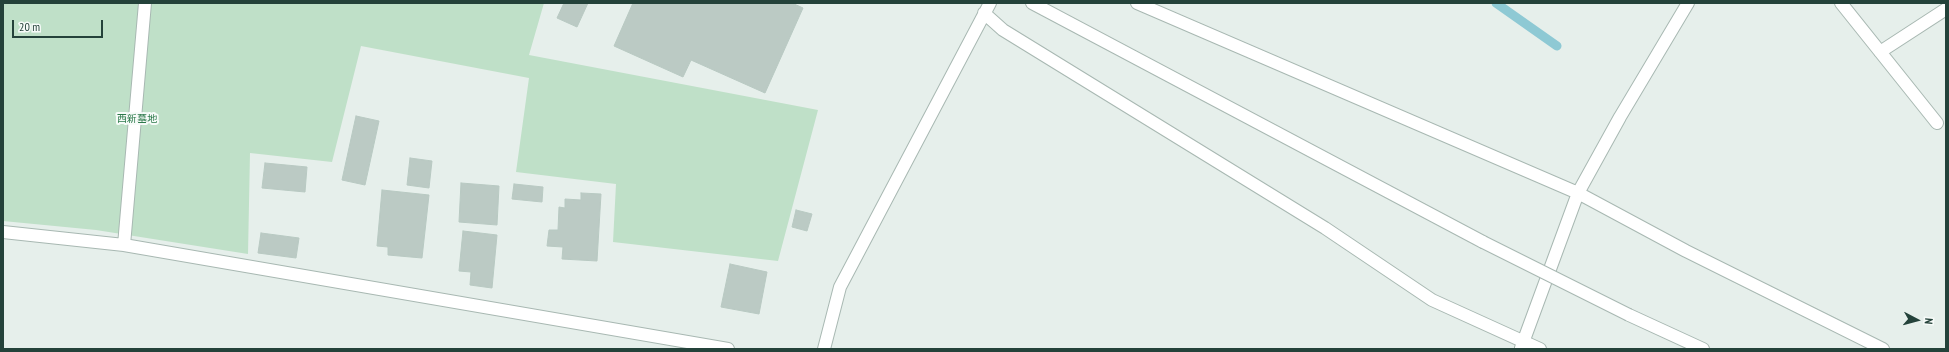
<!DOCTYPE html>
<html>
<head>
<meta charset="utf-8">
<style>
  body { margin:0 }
  #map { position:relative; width:1949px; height:352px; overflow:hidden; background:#e6efeb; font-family:"PT Sans Narrow",sans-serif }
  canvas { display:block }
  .frame { position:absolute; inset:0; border:4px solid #24423a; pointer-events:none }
  .north { position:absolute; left:1897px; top:300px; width:40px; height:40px; -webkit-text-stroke:3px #f7fbf9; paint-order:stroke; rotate:96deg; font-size:11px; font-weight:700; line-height:16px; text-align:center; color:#24423a }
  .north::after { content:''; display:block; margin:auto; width:14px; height:18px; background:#24423a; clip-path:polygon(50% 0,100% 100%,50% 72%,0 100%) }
  .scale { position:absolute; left:12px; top:20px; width:91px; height:18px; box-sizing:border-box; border:2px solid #24423a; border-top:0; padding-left:5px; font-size:12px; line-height:14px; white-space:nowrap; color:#24423a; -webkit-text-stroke:3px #f7fbf9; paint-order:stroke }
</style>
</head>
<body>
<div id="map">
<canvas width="1949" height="352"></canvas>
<div class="frame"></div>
<div class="north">N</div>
<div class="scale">20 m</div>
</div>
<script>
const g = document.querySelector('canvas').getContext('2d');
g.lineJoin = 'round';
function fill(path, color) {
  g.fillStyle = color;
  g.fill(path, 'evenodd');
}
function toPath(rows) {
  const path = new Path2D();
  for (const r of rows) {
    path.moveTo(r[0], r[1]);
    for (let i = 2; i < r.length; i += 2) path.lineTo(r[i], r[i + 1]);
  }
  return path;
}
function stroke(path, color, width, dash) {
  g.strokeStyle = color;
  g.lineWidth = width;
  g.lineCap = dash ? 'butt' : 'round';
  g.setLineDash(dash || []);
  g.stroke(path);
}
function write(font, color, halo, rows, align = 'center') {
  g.font = font + ' "PT Sans Narrow","Noto Sans JP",sans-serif';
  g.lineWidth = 4;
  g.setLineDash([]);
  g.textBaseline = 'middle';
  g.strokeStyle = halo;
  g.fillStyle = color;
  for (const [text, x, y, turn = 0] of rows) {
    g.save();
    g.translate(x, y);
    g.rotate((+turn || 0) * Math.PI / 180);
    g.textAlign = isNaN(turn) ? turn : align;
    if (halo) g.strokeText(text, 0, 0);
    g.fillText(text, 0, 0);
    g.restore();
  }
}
fill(toPath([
  [3,3,544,3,529,55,818,110,778,261,613,242,616,184,516,172,529,78,361,46,332,162,250,153,248,254,96,230,3,221]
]), '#bfe0c8');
stroke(toPath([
  [1496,3,1557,46]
]), '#8ec9d4', 9);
const building = toPath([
  [564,3,588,3,577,27,557,18,564,3],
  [633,3,792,3,803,8,765,93,691,60,683,77,614,46,633,3],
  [356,116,379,121,365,185,342,180,356,116],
  [410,158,432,161,429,188,407,185,410,158],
  [265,163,307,167,305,192,262,188,265,163],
  [461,183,499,186,497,225,459,222,461,183],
  [514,184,543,187,542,202,512,199,514,184],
  [382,190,429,195,422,258,388,255,388,247,377,246,382,190],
  [581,193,601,194,597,261,562,259,563,247,547,246,549,230,558,230,559,207,565,208,565,199,581,200,581,193],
  [796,210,812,214,807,231,792,227,796,210],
  [463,231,497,235,492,288,470,285,471,272,459,271,463,231],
  [261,233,299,238,296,258,258,253,261,233],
  [730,264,767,272,759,314,721,307,730,264]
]);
fill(building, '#bbcac4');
stroke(building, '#b8c9c2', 1);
const minor = toPath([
  [1032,3,1483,242],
  [1137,3,1578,193,1686,251,1883,349],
  [1841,3,1937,123],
  [984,13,1003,30,1325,228,1432,300,1540,349],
  [1880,52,1946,9],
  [3,232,124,245,728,349],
  [124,245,145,3],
  [1629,315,1703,349],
  [1521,348,1578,193,1620,117,1688,3],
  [824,349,840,287,990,3]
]);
stroke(minor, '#a8b8b2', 14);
stroke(minor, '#fff', 12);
const minorBridge = toPath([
  [1483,242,1629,315]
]);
stroke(minorBridge, '#a8b8b2', 14, []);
stroke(minorBridge, '#fff', 12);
write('10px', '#2d7a4b', '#f7fbf9', [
  ["西新墓地",137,119]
]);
</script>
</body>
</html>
